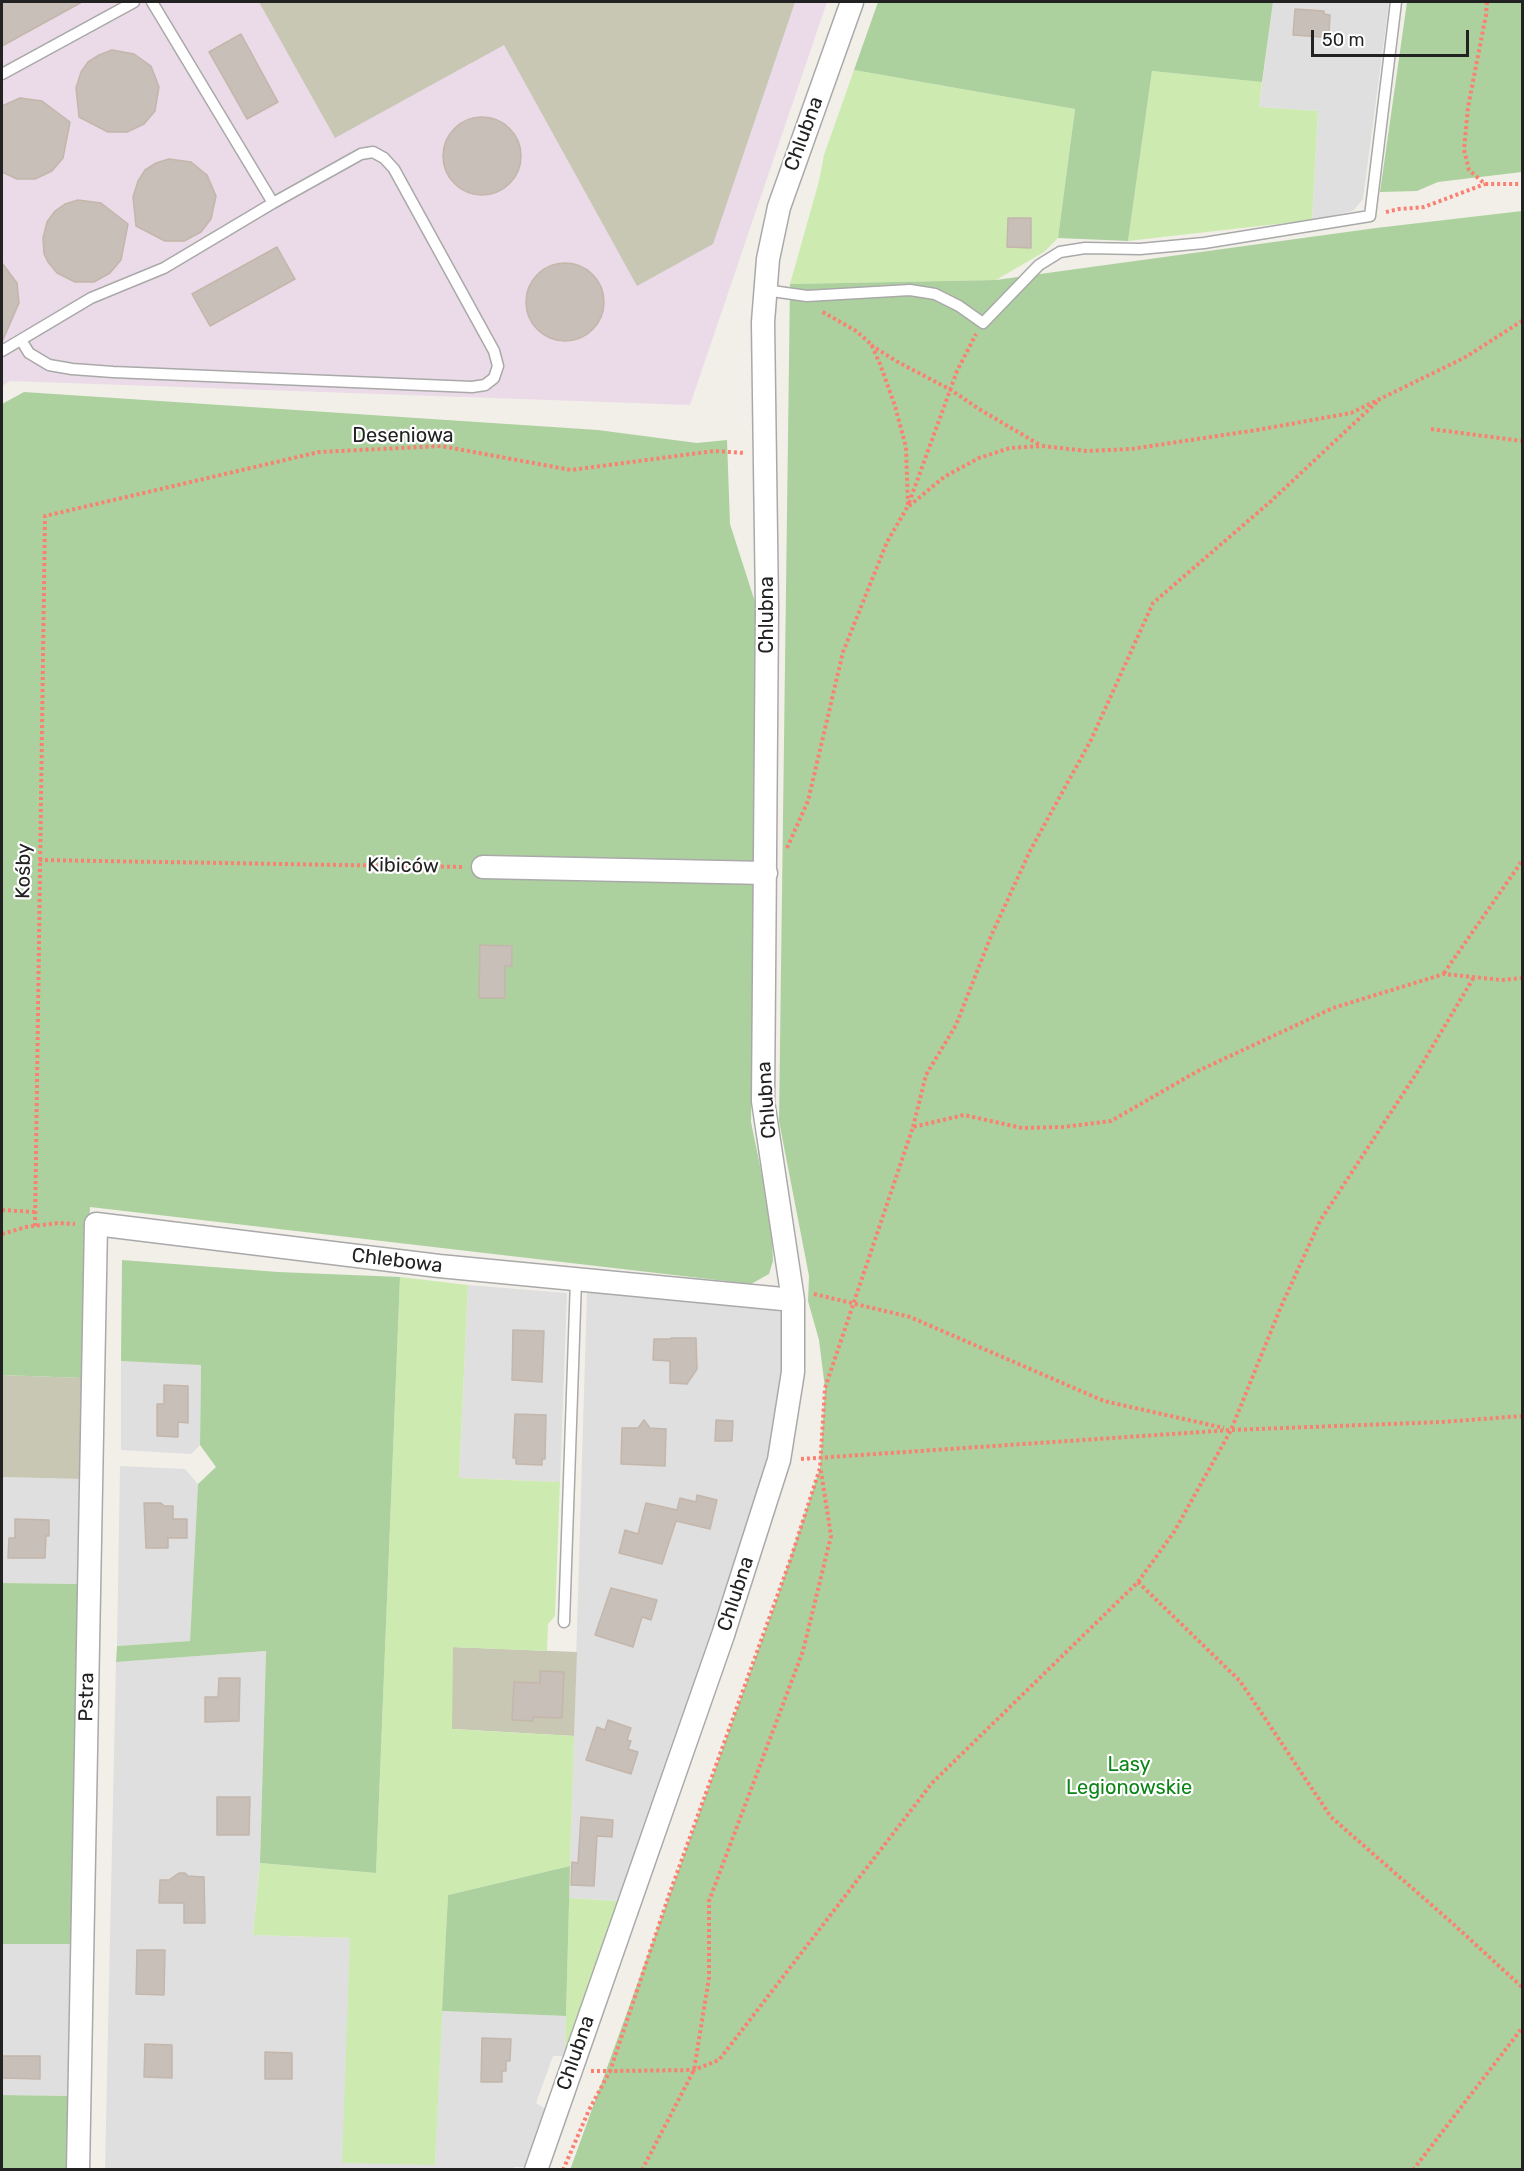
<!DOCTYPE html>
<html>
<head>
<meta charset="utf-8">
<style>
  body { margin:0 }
  #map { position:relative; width:1524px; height:2171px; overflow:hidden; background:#f2efe9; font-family:Rubik,sans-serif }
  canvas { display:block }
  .frame { position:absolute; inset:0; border:3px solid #222; pointer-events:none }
  .scale { position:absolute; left:1311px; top:30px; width:158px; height:27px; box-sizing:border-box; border:3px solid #222; border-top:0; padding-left:8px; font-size:18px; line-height:21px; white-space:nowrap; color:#222; -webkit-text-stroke:4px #fff; paint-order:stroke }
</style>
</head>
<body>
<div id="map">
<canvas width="1524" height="2171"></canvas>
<div class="frame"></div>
<div class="scale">50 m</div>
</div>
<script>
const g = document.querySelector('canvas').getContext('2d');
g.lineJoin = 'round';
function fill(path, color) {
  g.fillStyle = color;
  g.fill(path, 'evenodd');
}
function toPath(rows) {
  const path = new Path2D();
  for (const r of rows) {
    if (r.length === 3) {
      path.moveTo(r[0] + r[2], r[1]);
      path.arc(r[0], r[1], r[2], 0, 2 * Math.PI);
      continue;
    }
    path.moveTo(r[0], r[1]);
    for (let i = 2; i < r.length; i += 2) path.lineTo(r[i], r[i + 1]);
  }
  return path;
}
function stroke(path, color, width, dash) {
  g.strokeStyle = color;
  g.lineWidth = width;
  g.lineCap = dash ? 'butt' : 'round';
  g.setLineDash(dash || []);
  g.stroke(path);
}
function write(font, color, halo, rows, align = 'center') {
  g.font = font + ' Rubik,sans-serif';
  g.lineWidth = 4.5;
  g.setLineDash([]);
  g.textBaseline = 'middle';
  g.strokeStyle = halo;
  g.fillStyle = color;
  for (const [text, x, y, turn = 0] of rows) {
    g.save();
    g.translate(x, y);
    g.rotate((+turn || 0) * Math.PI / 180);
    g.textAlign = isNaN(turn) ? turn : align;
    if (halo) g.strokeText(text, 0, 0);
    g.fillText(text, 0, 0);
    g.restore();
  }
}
fill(toPath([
  [1273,2,1389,2,1363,199,1353,211,1312,220,1318,111,1259,107],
  [468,1285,567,1293,560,1482,459,1478],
  [591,1289,785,1308,782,1408,761,1491,619,1901,569,1898,587,1292],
  [121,1361,201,1364,200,1445,191,1454,121,1450],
  [120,1466,185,1469,198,1484,190,1641,117,1646],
  [2,1477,82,1479,80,1584,2,1583],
  [266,1651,260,1863,253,1935,350,1938,435,2165,442,2011,566,2016,565,2056,553,2056,536,2103,546,2109,526,2167,514,2167,513,2170,105,2170,116,1662],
  [2,1944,73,1944,69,2096,2,2095]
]), '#e0dfdf');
fill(toPath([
  [2,2,827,2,690,405,10,381,2,386]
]), '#ebdbe8');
fill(toPath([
  [259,2,795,2,713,244,637,286,504,45,335,138],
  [2,1375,82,1378,82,1479,2,1477],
  [452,1647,577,1652,574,1736,452,1729]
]), '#c7c7b4');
fill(toPath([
  [854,70,1075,109,1058,238,1044,252,996,280,790,284,819,181,824,155],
  [1152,71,1262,82,1259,107,1318,111,1312,220,1128,241],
  [400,1277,468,1285,459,1478,560,1482,555,1616,548,1624,547,1651,453,1647,452,1729,574,1736,570,1866,448,1895,435,2165,342,2163,350,1938,253,1935,260,1863,376,1873],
  [569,1898,619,1901,565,2056]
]), '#cdebb0');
fill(toPath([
  [878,2,1273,2,1262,82,1152,71,1128,241,1058,238,1075,109,854,70],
  [1407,2,1522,2,1522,172,1438,182,1417,191,1380,192],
  [1522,211,1522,2169,570,2170,777,1598,820,1468,825,1388,819,1340,808,1301,809,1276,779,1121,790,284,996,280,1376,228],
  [24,392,598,430,697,443,727,440,730,524,756,605,751,1122,763,1180,772,1236,773,1261,769,1274,751,1284,90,1207,82,1378,2,1375,2,404],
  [122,1260,278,1272,400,1277,376,1873,260,1863,266,1651,116,1662,117,1646,190,1641,198,1484,216,1467,200,1445,201,1365,121,1361],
  [2,1583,80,1584,73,1944,2,1944],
  [570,1866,566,2016,442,2011,448,1895],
  [2,2095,69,2096,67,2169,2,2170]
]), '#add19e');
const building = toPath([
  [2,2,82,2,2,46,2,2],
  [1295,9,1324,11,1324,14,1330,15,1329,34,1323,34,1322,37,1293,35,1295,9],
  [241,34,278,102,247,119,209,52,241,34],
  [112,50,134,54,151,66,159,87,155,111,144,124,127,132,108,132,79,117,76,88,81,72,88,62,99,55,112,50],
  [20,98,42,101,70,122,63,158,52,171,35,179,17,179,2,172,2,106,20,98],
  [482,156,39],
  [169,159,191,162,207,175,216,196,211,219,201,232,184,241,165,241,136,226,133,197,138,181,145,170,156,163,169,159],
  [78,200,101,203,128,224,121,260,110,273,94,282,75,282,57,273,48,262,44,254,43,238,47,222,55,211,65,204,78,200],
  [1008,218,1031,218,1031,248,1007,247,1008,218],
  [277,247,295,279,210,326,192,294,277,247],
  [2,263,17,283,19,303,2,342,2,263],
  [565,302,39],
  [480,945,512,946,512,966,505,966,505,998,479,998,480,945],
  [513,1330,544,1331,542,1382,512,1380,513,1330],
  [671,1338,696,1338,697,1369,687,1384,670,1383,670,1361,653,1360,654,1339,671,1339,671,1338],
  [164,1385,188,1386,188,1423,178,1422,178,1437,157,1436,157,1404,164,1404,164,1385],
  [515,1414,546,1415,545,1459,542,1459,542,1465,516,1464,516,1458,513,1458,515,1414],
  [644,1420,650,1428,666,1429,665,1466,621,1464,622,1428,638,1428,644,1420],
  [716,1420,733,1421,732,1441,715,1441,716,1420],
  [697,1495,717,1500,710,1529,676,1521,662,1564,619,1553,625,1530,638,1534,646,1503,677,1510,680,1498,696,1502,697,1495],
  [144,1503,161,1503,164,1506,173,1506,173,1519,187,1519,187,1538,168,1538,168,1548,146,1548,144,1503],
  [15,1519,49,1520,49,1536,46,1536,45,1558,8,1558,9,1538,15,1538,15,1519],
  [611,1588,657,1600,651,1620,642,1617,633,1647,595,1635,611,1588],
  [540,1671,564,1672,562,1718,533,1717,533,1721,512,1720,514,1682,540,1683,540,1671],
  [219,1678,240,1678,239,1721,205,1722,205,1697,218,1697,219,1678],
  [608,1720,631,1728,627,1740,631,1741,628,1749,638,1752,631,1774,586,1760,597,1727,605,1730,608,1720],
  [217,1797,250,1797,249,1835,217,1835,217,1797],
  [581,1817,613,1820,612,1837,597,1836,594,1886,571,1885,572,1862,578,1863,581,1817],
  [179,1873,185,1873,188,1876,204,1877,205,1923,184,1923,184,1903,159,1903,160,1880,169,1880,179,1873],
  [137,1950,165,1950,164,1995,136,1994,137,1950],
  [482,2038,511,2039,510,2061,506,2061,506,2071,502,2071,502,2082,481,2082,482,2038],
  [145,2044,172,2045,172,2078,144,2077,145,2044],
  [265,2052,292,2053,292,2079,265,2079,265,2052],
  [2,2056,40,2056,40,2079,2,2078,2,2056]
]);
fill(building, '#c7bfb8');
stroke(building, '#c4b6ab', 1.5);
const service = toPath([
  [152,2,273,203],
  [2,74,134,2],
  [765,290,807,296,910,290,935,294,959,306,983,323,1039,265,1060,252,1085,248,1140,249,1204,243,1370,216,1396,2],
  [2,351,91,298,164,268,273,203,361,154,373,152,384,158,394,169,494,351,498,366,494,378,485,385,472,387,113,372,72,369,49,365,29,353,21,340],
  [564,1622,576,1280]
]);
const minor = toPath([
  [483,867,766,873],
  [78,2170,96,1224,439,1266,793,1300],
  [536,2170,723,1635,779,1460,793,1372,793,1300,763,1101,767,608,763,322,768,259,779,207,852,2]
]);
stroke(service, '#a9a9a9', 13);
stroke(minor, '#a9a9a9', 25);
stroke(toPath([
  [1487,2,1486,15,1468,107,1464,150,1469,170,1485,184,1522,184],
  [1386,212,1399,209,1424,207,1485,184],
  [871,345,896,361,951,390,979,409,1040,445],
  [1431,429,1522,441],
  [909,503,957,371,976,334],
  [909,506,944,477,979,458,1010,448,1042,446,1087,451,1131,449,1257,430,1351,413,1464,358,1522,321],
  [787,848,808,801,843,652,887,542,908,506,906,447,895,406,880,364,871,344,856,331,821,311],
  [39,860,465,867],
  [1444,973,1522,861],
  [913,1127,926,1075,956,1025,991,936,1030,851,1091,740,1153,603,1270,502,1380,399],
  [2,1210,35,1212],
  [35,1226,45,516,319,452,441,446,571,470,714,451,745,453],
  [2,1234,26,1227,58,1223,75,1224],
  [814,1294,910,1317,1104,1401,1224,1428],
  [801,1459,1231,1430,1442,1422,1522,1416],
  [1138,1582,1240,1681,1331,1817,1451,1922,1522,1987],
  [591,2071,610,2071,668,1898,791,1558,820,1468,825,1388,913,1127,964,1115,1022,1128,1063,1127,1111,1121,1198,1071,1333,1008,1444,974,1502,980,1522,978],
  [563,2170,589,2110,610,2071,694,2070,719,2060,932,1783,1138,1582,1174,1532,1231,1430,1280,1309,1320,1221,1416,1074,1474,977],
  [642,2170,694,2070,709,1978,709,1901,803,1651,831,1536,821,1471],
  [1413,2170,1522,2028]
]), '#fa8072', 4, [3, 3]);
stroke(service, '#fff', 10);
stroke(minor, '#fff', 22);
write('20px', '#222', '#fff', [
  ["Chlubna",804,134,-70],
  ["Deseniowa",403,436],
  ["Chlubna",767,615,-90],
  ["Kibiców",403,866,1],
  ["Kośby",24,871,-89],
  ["Chlubna",767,1100,-94],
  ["Chlebowa",397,1261,7],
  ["Chlubna",736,1594,-72],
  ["Pstra",87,1697,-89],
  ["Chlubna",576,2053,-71]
]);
write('20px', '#0c8416', '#fff', [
  ["Lasy",1129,1765],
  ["Legionowskie",1129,1788]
]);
</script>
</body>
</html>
